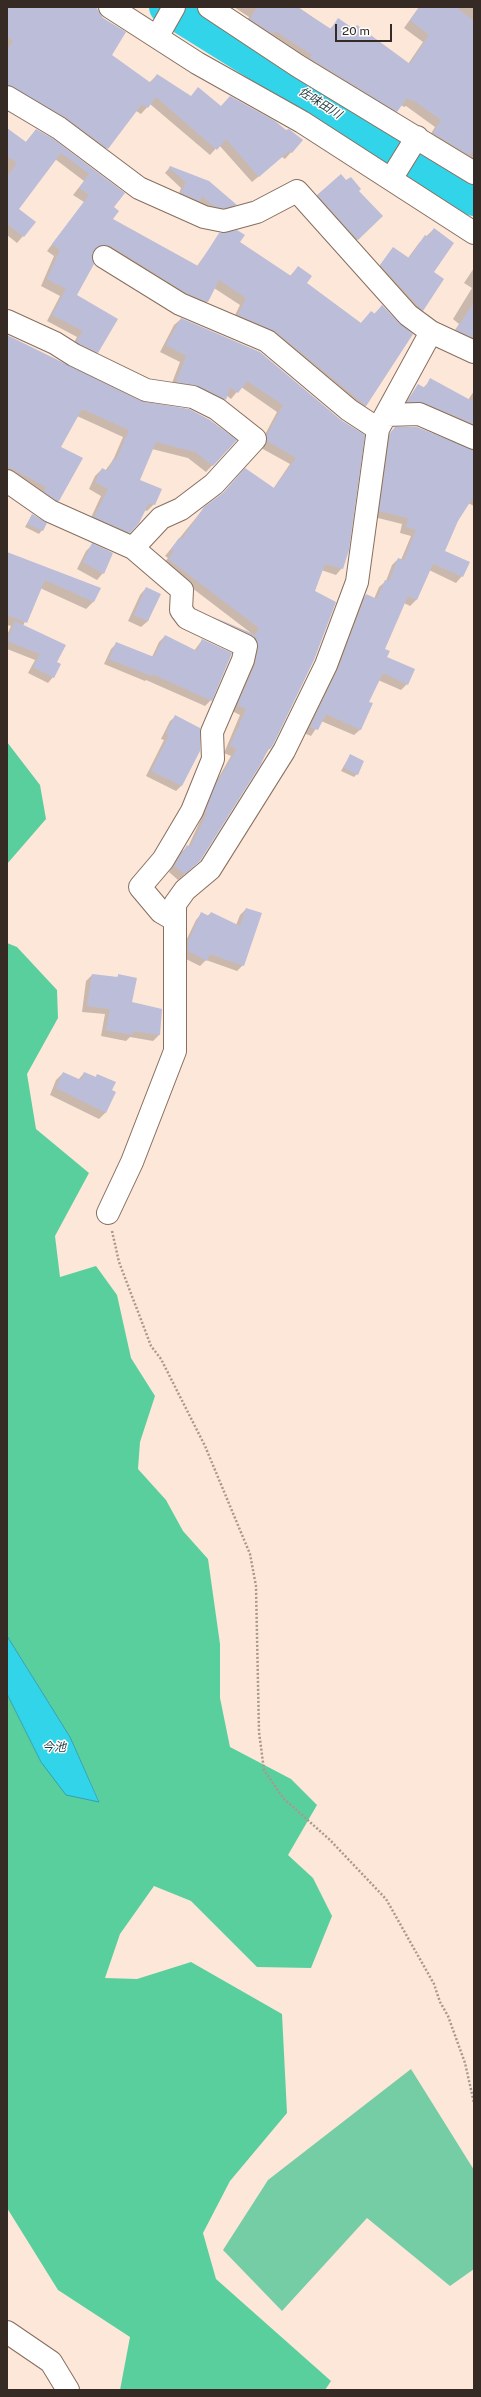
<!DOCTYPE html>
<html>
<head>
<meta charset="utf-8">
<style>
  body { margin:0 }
  #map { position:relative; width:481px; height:2397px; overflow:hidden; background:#fde7d8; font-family:"Public Sans",sans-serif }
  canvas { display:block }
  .frame { position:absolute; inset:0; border:8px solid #362b24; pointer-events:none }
  .scale { position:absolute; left:335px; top:24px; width:57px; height:18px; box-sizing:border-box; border:2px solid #362b24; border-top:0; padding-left:5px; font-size:12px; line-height:14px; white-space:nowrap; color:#362b24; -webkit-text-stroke:3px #fff; paint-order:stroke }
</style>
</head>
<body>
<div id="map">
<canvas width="481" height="2397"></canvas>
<div class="frame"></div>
<div class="scale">20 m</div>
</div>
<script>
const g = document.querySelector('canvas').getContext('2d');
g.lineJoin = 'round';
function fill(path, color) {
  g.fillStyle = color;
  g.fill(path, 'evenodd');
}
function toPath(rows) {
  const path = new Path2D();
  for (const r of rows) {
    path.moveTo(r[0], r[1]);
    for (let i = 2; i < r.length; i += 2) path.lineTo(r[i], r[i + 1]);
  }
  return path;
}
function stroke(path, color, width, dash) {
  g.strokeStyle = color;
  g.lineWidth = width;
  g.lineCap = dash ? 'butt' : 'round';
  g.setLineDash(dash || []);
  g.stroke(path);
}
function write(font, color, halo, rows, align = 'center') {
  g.font = font + ' "Public Sans","Noto Sans JP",sans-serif';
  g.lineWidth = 3;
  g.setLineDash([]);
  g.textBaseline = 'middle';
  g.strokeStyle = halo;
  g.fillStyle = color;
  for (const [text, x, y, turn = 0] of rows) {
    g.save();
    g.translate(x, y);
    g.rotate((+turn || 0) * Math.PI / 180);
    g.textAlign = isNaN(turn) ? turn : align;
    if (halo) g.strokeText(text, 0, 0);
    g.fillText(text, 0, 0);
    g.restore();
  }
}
fill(toPath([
  [411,2069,474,2170,474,2269,450,2286,367,2218,282,2311,223,2250,268,2180]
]), '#74cda5');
fill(toPath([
  [7,742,40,785,46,819,7,864],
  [7,943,17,947,57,990,58,1018,27,1074,36,1129,89,1173,55,1236,60,1277,96,1266,117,1295,131,1358,155,1396,140,1442,138,1469,166,1500,183,1531,208,1559,220,1644,220,1698,230,1747,291,1779,317,1805,288,1855,313,1878,332,1916,311,1968,257,1967,191,1901,154,1886,120,1934,105,1978,137,1979,191,1962,282,2014,287,2113,230,2181,203,2233,216,2279,331,2381,325,2390,120,2390,130,2337,58,2290,7,2208,7,1694,41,1762,99,1801,70,1737,7,1636]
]), '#5acf9e');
const water = toPath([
  [7,1636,70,1737,99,1802,66,1795,41,1762,7,1694,7,1636]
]);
fill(water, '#31d4e8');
stroke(water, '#32a1ad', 1);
fill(toPath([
  [7,7,94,7,110,55,149,83,157,75,190,97,220,107,301,141,285,159,282,157,252,182,219,145,210,155,150,104,141,114,136,111,101,155,7,92],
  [234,7,298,7,330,29,338,20,408,64,423,42,404,28,419,7,474,7,474,166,427,140,435,127,406,106,404,107,401,105,390,118,244,26,249,17],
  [7,129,25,143,36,130,123,193,113,208,112,219,197,266,220,234,239,242,290,276,298,267,306,284,360,324,371,312,374,314,382,306,398,324,412,335,366,406,359,412,232,321,240,305,214,288,207,302,201,308,97,250,92,253,76,295,98,352,91,359,71,348,77,337,47,321,60,296,41,286,54,256,47,251,84,202,73,195,84,181,55,159,17,209,23,236,17,243,7,235],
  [170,167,235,205,230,210,218,213,177,199,181,188,165,173],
  [357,191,381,216,351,246,311,202,318,195],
  [434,229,432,272,422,310,416,316,375,272,393,248,408,258,419,243],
  [474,268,474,347,451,336,459,324,453,319,472,288,464,283],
  [181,319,340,420,342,568,336,575,321,570,313,591,269,749,193,867,178,880,169,872,181,852,188,847,201,819,199,818,209,794,231,756,224,753,240,715,232,711,252,655,207,622,212,617,251,633,162,565,168,558,165,556,204,508,273,489,290,464,261,448,261,442,277,412,241,387,231,399,226,395,219,406,170,388,180,362,160,352,174,325],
  [7,336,140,402,235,441,206,472,188,458,152,449,139,480,154,504,147,511,144,510,139,522,122,539,88,524,101,496,89,489,95,476,102,469,105,471,113,460,123,437,77,416,60,448,81,459,58,501,52,508,7,476],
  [431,380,468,400,474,391,474,433,402,408,418,385,423,388],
  [395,428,474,451,474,506,468,503,457,520,444,551,462,576,456,583,429,570,416,600,410,606,404,603,384,649,386,658,407,684,401,690,378,680,368,702,361,729,354,735,321,721,311,736,304,733,360,602,366,595,374,599,379,587,386,581,392,565,398,559,401,560,411,536,400,533,402,524,374,517,386,438],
  [32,515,42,530,39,534,25,527],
  [92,545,103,573,97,580,77,569,86,551],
  [7,554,99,588,93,602,86,609,40,588,23,626,56,663,53,677,48,683,28,673,35,660,7,649,7,635,11,626,7,625],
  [146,588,159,594,148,621,141,627,128,621,140,595],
  [165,636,194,651,202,640,211,700,205,706,146,680,145,681,104,664,111,649,117,643,152,657,159,642],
  [176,716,199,750,181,786,176,791,146,776,164,740,161,739,170,721],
  [350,755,357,774,354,777,341,771],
  [246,909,243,965,237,971,206,960,200,966,182,957,182,949,196,920,201,914,207,916,211,913,236,925,240,915],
  [92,975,116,978,119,975,131,1002,159,1035,153,1041,130,1037,126,1041,101,1036,105,1014,82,1012,86,981],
  [63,1073,78,1080,84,1073,95,1078,97,1075,111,1090,106,1112,99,1119,50,1095,56,1080]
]), '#0003');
stroke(toPath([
  [166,7,474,199]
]), '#31d4e8', 34);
fill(toPath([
  [7,7,96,7,103,18,126,32,112,55,151,83,157,74,191,96,198,87,221,106,230,96,275,121,286,130,289,129,303,140,292,153,289,151,259,177,226,139,217,150,156,97,148,108,142,104,108,149,65,117,7,85,7,50,13,41,7,36],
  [257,7,297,7,331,29,338,18,354,29,357,25,410,64,429,35,410,20,420,7,456,7,474,21,474,151,469,155,433,133,441,120,413,100,412,101,407,98,397,112,310,58,312,55,275,31,273,34,250,19],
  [7,128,26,142,36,129,52,138,125,193,114,207,119,211,113,219,198,266,219,233,237,230,245,235,240,242,291,276,298,266,312,276,307,283,361,323,371,311,375,314,382,305,399,323,413,334,366,406,275,331,238,315,246,298,219,280,208,302,186,293,111,246,104,245,93,251,92,257,94,264,77,295,118,319,98,353,76,342,83,331,52,315,66,289,47,279,60,250,52,244,89,195,79,188,89,174,61,153,19,209,36,222,24,237,7,224,7,177,17,163,7,156],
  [170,166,209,181,237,205,224,208,213,206,202,196,200,201,181,193,186,182,169,168],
  [341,174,346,180,351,177,361,189,359,191,383,216,358,240,317,195],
  [434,228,454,243,434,272,444,279,423,311,380,265,393,247,409,258,425,235,428,237],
  [474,302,474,338,456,330],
  [181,318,260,352,341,420,365,435,349,550,343,569,325,564,315,591,336,602,314,660,273,745,270,749,268,749,261,764,200,861,185,874,174,866,187,845,190,847,207,813,205,812,215,786,237,749,230,746,246,709,237,705,255,665,258,648,256,638,252,635,212,616,255,635,259,628,168,559,174,551,171,549,179,538,182,539,204,507,223,493,245,468,274,488,296,458,267,441,267,435,283,405,247,381,238,393,230,387,226,400,198,386,176,382,186,356,166,345],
  [7,335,141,401,189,409,210,420,237,440,213,466,195,452,156,442,140,480,162,489,155,505,149,503,139,523,130,533,94,517,108,489,95,482,102,468,108,471,113,459,116,460,129,430,82,409,61,447,83,458,59,501,56,500,44,492,46,487,7,466],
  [430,378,474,402,474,424,424,403,407,402,418,384,425,388],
  [395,427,417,427,474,450,474,496,458,521,445,551,470,562,463,577,433,564,417,600,408,596,385,649,390,651,387,657,415,669,408,685,383,673,369,702,373,703,361,730,326,714,318,730,310,727,338,669,366,594,377,599,385,580,389,581,398,558,404,560,416,530,406,527,408,518,379,511,390,433],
  [32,514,47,523,43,531,27,524],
  [92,543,113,553,104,574,83,562],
  [7,552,101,588,94,602,45,580,27,623,7,615],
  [146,587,161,594,148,621,134,615],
  [15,621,66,645,57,662,61,664,54,678,33,667,40,654,7,641],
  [165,635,197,651,202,639,232,653,212,701,152,674,151,676,109,659,116,642,154,657],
  [175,715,200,728,200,751,182,786,151,771,169,735,166,733],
  [350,754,364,761,358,775,344,768],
  [246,908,262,913,244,966,210,954,207,961,188,951,188,942,201,912,209,916,211,912,240,926],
  [92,974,118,977,118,974,137,978,132,1002,162,1009,160,1035,133,1031,133,1035,106,1030,110,1009,87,1006],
  [63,1072,81,1080,84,1072,96,1077,97,1074,116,1082,112,1090,116,1092,106,1113,56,1088]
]), '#bbbdd9');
const minor = toPath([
  [110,7,197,63,302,122,474,233],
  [209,7,298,66,474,173],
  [157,37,174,7],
  [7,97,59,128,139,188,204,217,224,221,257,212,297,191,408,315,431,332,474,352],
  [391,179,417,137],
  [104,257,180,304,267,341,349,410,378,429],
  [7,321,55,343,74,355,146,390,193,397,217,409,255,439,214,484,181,509,161,518,133,548],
  [386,415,419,414,474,438],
  [7,481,50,511,133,548,182,590,181,610,187,618,246,646,243,660,212,732,213,759,192,811,163,860,140,887,161,912,173,919],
  [108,1213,132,1162,175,1051,175,904,185,890,210,869,284,751,326,665,357,582,378,429,431,332],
  [7,2332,51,2362,68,2390]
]);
stroke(minor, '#876f5f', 24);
stroke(toPath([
  [112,1231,119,1262,151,1346,161,1359,205,1446,250,1554,256,1586,259,1732,264,1770,283,1798,330,1840,386,1899,434,1984,440,2002,448,2016,465,2063,474,2103]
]), '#a9988c', 2.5, [2, 2]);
stroke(minor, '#fff', 22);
write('italic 12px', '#1e373b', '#fff', [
  ["佐味田川",320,103,32],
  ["今池",54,1747]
]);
</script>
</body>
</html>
